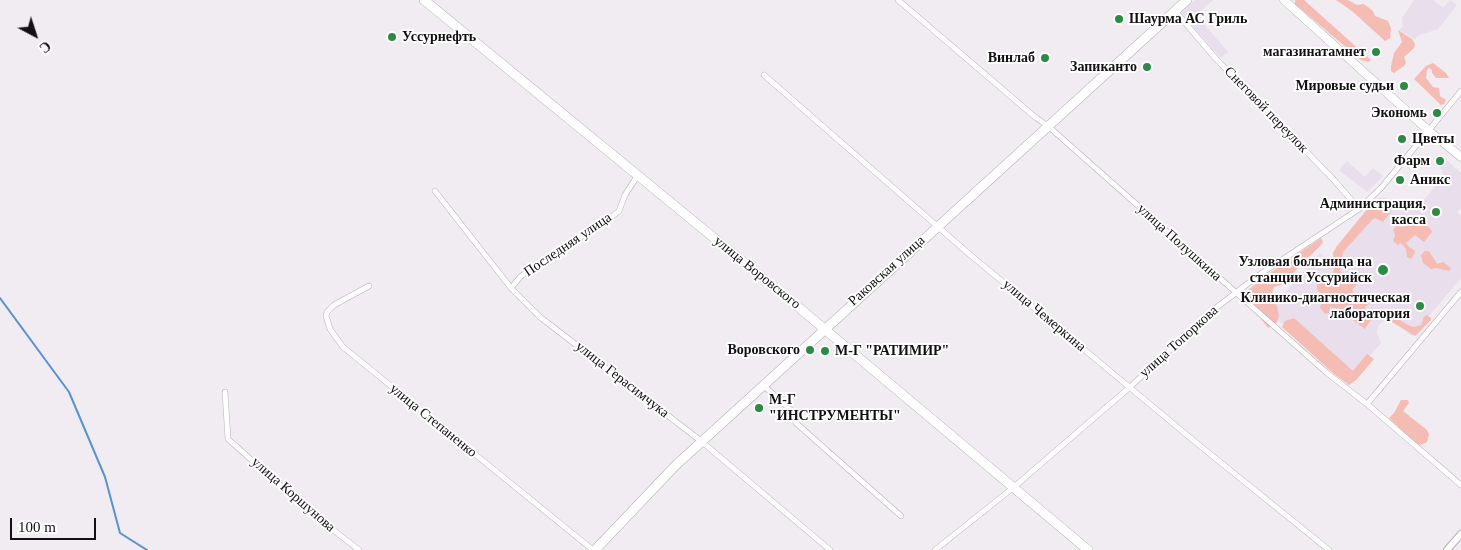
<!DOCTYPE html>
<html>
<head>
<meta charset="utf-8">
<style>
  body { margin:0 }
  #map { position:relative; width:1461px; height:550px; overflow:hidden; background:#f1ebf2; font-family:"Times New Roman",serif }
  canvas { display:block }
  .north { position:absolute; left:10px; top:10px; width:50px; height:50px; -webkit-text-stroke:4px #fff; paint-order:stroke; rotate:140deg; font-size:14px; font-weight:700; line-height:20px; text-align:center; color:#121012 }
  .north::after { content:''; display:block; margin:auto; width:18px; height:22px; background:#121012; clip-path:polygon(50% 0,100% 100%,50% 72%,0 100%) }
  .scale { position:absolute; left:10px; top:518px; width:86px; height:22px; box-sizing:border-box; border:2px solid #121012; border-top:0; padding-left:6px; font-size:15px; line-height:18px; white-space:nowrap; color:#121012; -webkit-text-stroke:4px #fff; paint-order:stroke }
</style>
</head>
<body>
<div id="map">
<canvas width="1461" height="550"></canvas>
<div class="north">С</div>
<div class="scale">100 m</div>
</div>
<script>
const g = document.querySelector('canvas').getContext('2d');
g.lineJoin = 'round';
function fill(path, color) {
  g.fillStyle = color;
  g.fill(path, 'evenodd');
}
function toPath(rows) {
  const path = new Path2D();
  for (const r of rows) {
    path.moveTo(r[0], r[1]);
    for (let i = 2; i < r.length; i += 2) path.lineTo(r[i], r[i + 1]);
  }
  return path;
}
function stroke(path, color, width, dash) {
  g.strokeStyle = color;
  g.lineWidth = width;
  g.lineCap = dash ? 'butt' : 'round';
  g.setLineDash(dash || []);
  g.stroke(path);
}
function write(font, color, halo, rows, align = 'center') {
  g.font = font + ' "Times New Roman",serif';
  g.lineWidth = 4;
  g.setLineDash([]);
  g.textBaseline = 'middle';
  g.strokeStyle = halo;
  g.fillStyle = color;
  for (const [text, x, y, turn = 0] of rows) {
    g.save();
    g.translate(x, y);
    g.rotate((+turn || 0) * Math.PI / 180);
    g.textAlign = isNaN(turn) ? turn : align;
    if (halo) g.strokeText(text, 0, 0);
    g.fillText(text, 0, 0);
    g.restore();
  }
}
fill(toPath([
  [1195,0,1213,0,1196,15,1228,52,1221,58,1181,13],
  [1414,0,1433,0,1443,8,1450,0,1457,5,1438,29,1417,36,1415,40,1400,30,1403,26,1402,18],
  [1441,155,1461,173,1461,208,1457,212,1461,216,1461,278,1412,336,1388,317,1378,326,1377,333,1381,343,1348,380,1268,312,1320,253,1329,261,1384,197,1401,212,1406,206,1413,211,1429,194,1443,174,1442,173,1443,171,1435,163],
  [1347,161,1365,177,1373,168,1383,176,1367,192,1339,170]
]), '#e9deeb');
fill(toPath([
  [1295,0,1304,0,1371,60,1369,62,1361,60,1295,4],
  [1336,0,1348,0,1357,5,1364,4,1373,11,1375,16,1388,21,1391,28,1390,38,1385,41,1352,11],
  [1398,30,1412,39,1415,44,1414,48,1404,57,1406,63,1404,66,1394,73,1391,71,1391,66,1394,53,1402,42],
  [1433,63,1446,73,1449,78,1436,78,1432,73,1432,70,1429,68,1427,70,1426,78,1433,87,1439,88,1440,96,1446,100,1444,104,1441,105,1414,79,1426,66],
  [1380,198,1385,200,1382,204,1391,212,1383,222,1375,218,1372,220,1343,252,1340,269,1342,275,1346,276,1350,274,1358,280,1358,283,1352,290,1356,299,1358,299,1362,293,1369,301,1369,304,1365,307,1371,320,1365,329,1346,315,1340,309,1330,307,1329,313,1325,314,1320,308,1323,297,1317,289,1317,282,1323,278,1329,280,1332,279,1334,269,1333,253,1337,246,1369,207],
  [1407,224,1423,224,1430,228,1432,232,1424,242,1415,235,1406,243,1409,247,1414,250,1415,253,1411,259,1407,257,1406,249,1403,245,1400,243,1398,245,1393,241,1395,235,1393,230,1396,226,1403,227],
  [1321,238,1323,242,1321,245,1281,285,1274,287,1271,296,1277,306,1279,316,1277,322,1268,328,1261,319,1265,316,1249,301,1243,294,1267,275],
  [1425,251,1429,251,1437,264,1443,262,1451,268,1449,271,1436,268,1431,269,1423,263,1421,255],
  [1387,313,1410,326,1415,327,1421,325,1424,317,1427,315,1431,318,1431,320,1415,336,1392,322,1386,316],
  [1294,318,1353,371,1367,354,1374,359,1356,380,1349,385,1334,374,1282,327,1285,321],
  [1401,400,1408,400,1409,403,1403,411,1427,430,1429,435,1427,442,1421,445,1417,445,1389,418,1394,413]
]), '#f5bcb3');
stroke(toPath([
  [0,298,69,392,105,477,120,533,147,550]
]), '#5793d3', 2);
const minor = toPath([
  [898,0,1035,117,1048,126,1327,373,1367,404,1461,485],
  [1175,11,1217,60,1334,180,1359,209],
  [764,75,968,253,1199,445,1329,550],
  [435,191,511,288,540,317,701,441,830,550],
  [369,286,334,305,327,312,326,316,330,329,343,347,593,550],
  [511,288,521,276,610,218,619,211,625,195,638,175],
  [763,385,793,412,795,417,796,423,901,516],
  [225,392,228,439,309,511,359,550],
  [1367,404,1461,292],
  [935,550,1014,487,1130,387,1212,311,1259,275,1359,209,1381,188,1401,164,1461,91]
]);
const tertiary = toPath([
  [1447,550,1461,534]
]);
const secondary = toPath([
  [1284,0,1429,131,1461,157]
]);
const primary = toPath([
  [424,0,797,306,1088,550],
  [595,550,676,465,1187,0]
]);
stroke(minor, '#b7b1b8', 6);
stroke(tertiary, '#b7b1b8', 8);
stroke(secondary, '#b7b1b8', 9);
stroke(primary, '#b7b1b8', 10);
stroke(minor, '#fff', 5);
stroke(tertiary, '#fff', 6);
stroke(secondary, '#fff', 8);
stroke(primary, '#fff', 9);
for (const [x, y, r, color] of [
  [1119,19,5,"#288d43"],
  [392,37,5,"#288d43"],
  [1376,52,5,"#288d43"],
  [1045,58,5,"#288d43"],
  [1147,67,5,"#288d43"],
  [1404,86,5,"#288d43"],
  [1437,113,5,"#288d43"],
  [1402,139,5,"#288d43"],
  [1440,161,5,"#288d43"],
  [1400,180,5,"#288d43"],
  [1436,212,5,"#288d43"],
  [1383,270,6,"#288d43"],
  [1420,306,5,"#288d43"],
  [810,350,5,"#288d43"],
  [825,351,5,"#288d43"],
  [759,408,5,"#288d43"]
]) {
  const dot = new Path2D();
  dot.arc(x, y, r, 0, 2 * Math.PI);
  g.fillStyle = color;
  g.fill(dot);
  stroke(dot, '#fff', 2);
}
write('bold 14px', '#121012', '#fff', [
  ["Шаурма АС Гриль",1129,19,"left"],
  ["Уссурнефть",402,37,"left"],
  ["магазинатамнет",1366,52],
  ["Винлаб",1035,58],
  ["Запиканто",1137,67],
  ["Мировые судьи",1394,86],
  ["Экономь",1427,113],
  ["Цветы",1412,139,"left"],
  ["Фарм",1430,161],
  ["Аникс",1410,180,"left"],
  ["Администрация,",1426,204],
  ["касса",1426,220],
  ["Узловая больница на",1372,262],
  ["станции Уссурийск",1372,278],
  ["Клинико-диагностическая",1410,298],
  ["лаборатория",1410,314],
  ["Воровского",800,350],
  ["М-Г \"РАТИМИР\"",835,351,"left"],
  ["М-Г",769,400,"left"],
  ["\"ИНСТРУМЕНТЫ\"",769,416,"left"]
], 'right');
write('14px', '#121012', '#fff', [
  ["Снеговой переулок",1266,110,46],
  ["улица Полушкина",1179,243,42],
  ["Последняя улица",568,245,-34],
  ["Раковская улица",887,271,-42],
  ["улица Воровского",757,273,39],
  ["улица Чемеркина",1044,316,40],
  ["улица Топоркова",1179,342,-42],
  ["улица Герасимчука",622,380,38],
  ["улица Степаненко",433,421,39],
  ["улица Коршунова",293,495,41]
]);
</script>
</body>
</html>
